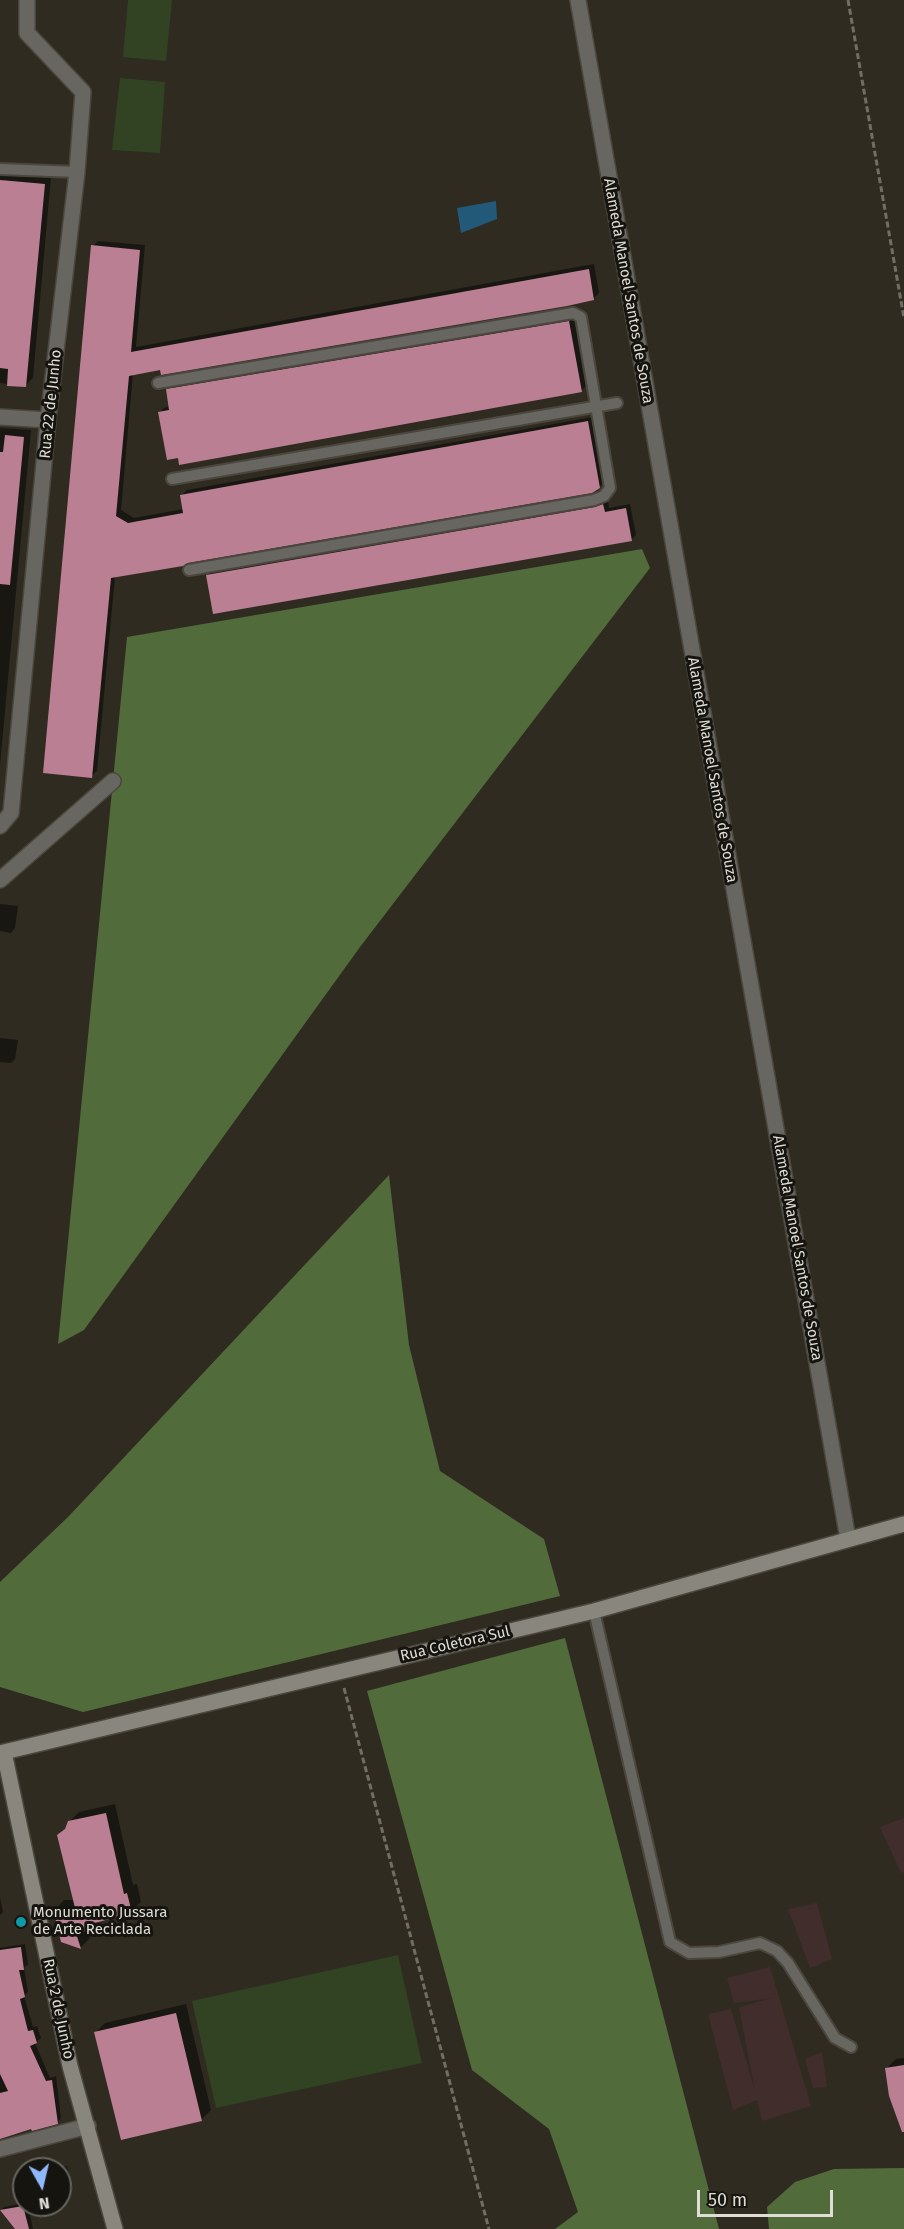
<!DOCTYPE html>
<html>
<head>
<meta charset="utf-8">
<style>
  body { margin:0 }
  #map { position:relative; width:904px; height:2229px; overflow:hidden; background:#302b21; font-family:"Fira Sans",sans-serif }
  canvas { display:block }
  .north { position:absolute; left:12px; top:2157px; width:60px; height:60px; box-sizing:border-box; background:#16140f; border:2px solid #66645f; border-radius:50%; rotate:172deg; font-size:16px; font-weight:700; line-height:24px; text-align:center; color:#dfddd6 }
  .north::after { content:''; display:block; margin:auto; width:21px; height:27px; background:#90b8fd; clip-path:polygon(50% 0,100% 100%,50% 72%,0 100%) }
  .scale { position:absolute; left:697px; top:2190px; width:136px; height:27px; box-sizing:border-box; border:3px solid #dfddd6; border-top:0; padding-left:8px; font-size:18px; line-height:21px; white-space:nowrap; color:#dfddd6; -webkit-text-stroke:4px #16140f; paint-order:stroke }
</style>
</head>
<body>
<div id="map">
<canvas width="904" height="2229"></canvas>
<div class="north">N</div>
<div class="scale">50 m</div>
</div>
<script>
const g = document.querySelector('canvas').getContext('2d');
g.lineJoin = 'round';
function fill(path, color) {
  g.fillStyle = color;
  g.fill(path, 'evenodd');
}
function toPath(rows) {
  const path = new Path2D();
  for (const r of rows) {
    path.moveTo(r[0], r[1]);
    for (let i = 2; i < r.length; i += 2) path.lineTo(r[i], r[i + 1]);
  }
  return path;
}
function stroke(path, color, width, dash) {
  g.strokeStyle = color;
  g.lineWidth = width;
  g.lineCap = dash ? 'butt' : 'round';
  g.setLineDash(dash || []);
  g.stroke(path);
}
function write(font, color, halo, rows, align = 'center') {
  g.font = font + ' "Fira Sans",sans-serif';
  g.lineWidth = 6;
  g.setLineDash([]);
  g.textBaseline = 'middle';
  g.strokeStyle = halo;
  g.fillStyle = color;
  for (const [text, x, y, turn = 0] of rows) {
    g.save();
    g.translate(x, y);
    g.rotate((+turn || 0) * Math.PI / 180);
    g.textAlign = isNaN(turn) ? turn : align;
    if (halo) g.strokeText(text, 0, 0);
    g.fillText(text, 0, 0);
    g.restore();
  }
}
fill(toPath([
  [904,1818,904,1872,901,1873,880,1827],
  [817,1903,832,1959,810,1968,788,1909],
  [770,1967,811,2106,762,2121,757,2100,733,2110,708,2014,731,2009,755,2091,739,2007,772,1998,734,2003,727,1978],
  [822,2052,827,2087,813,2088,805,2059]
]), '#422d2d');
fill(toPath([
  [128,0,172,0,166,61,123,57],
  [120,78,165,82,160,153,112,150],
  [398,1955,422,2063,216,2108,192,2001]
]), '#314322');
fill(toPath([
  [642,549,650,568,360,947,84,1330,58,1344,127,637],
  [389,1175,409,1345,440,1471,544,1539,560,1596,83,1712,0,1687,0,1582,68,1517],
  [565,1638,719,2229,555,2229,578,2212,549,2129,472,2070,367,1691],
  [904,2168,904,2229,769,2229,767,2207,795,2182,834,2169]
]), '#516b3b');
fill(toPath([
  [496,201,497,219,461,233,457,208]
]), '#225979');
fill(toPath([
  [0,173,51,177,33,378,25,386,0,383],
  [98,241,145,245,136,347,594,264,599,293,594,298,133,373,121,510,134,518,184,509,182,495,187,490,593,417,605,482,599,487,115,576,97,771,91,776,93,246],
  [574,317,586,386,581,391,179,456,160,412,164,408,170,406,167,390,172,385],
  [0,428,31,430,0,765],
  [608,501,609,508,630,504,636,535,631,540,208,575,212,571],
  [0,904,18,906,15,928,11,933,0,931],
  [0,1038,18,1040,15,1059,11,1063,0,1062],
  [115,1804,133,1885,137,1884,141,1902,131,1911,101,1919,92,1929,87,1930,90,1938,80,1948,55,1910,64,1900,74,1900,67,1827,69,1822,79,1812],
  [0,1898,3,1912,0,1915],
  [25,1944,28,1964,24,1968,28,1992,24,1996,33,2027,37,2026,41,2038,35,2043,50,2078,56,2076,61,2118,57,2123,32,2127,0,2137,0,1948],
  [186,2004,211,2110,201,2120,95,2033,105,2023],
  [904,2058,904,2128,887,2068,896,2059],
  [67,2166,72,2189,68,2194,60,2196,60,2169,57,2169],
  [24,2203,28,2205,33,2229,17,2229,1,2210,4,2207]
]), '#0007');
fill(toPath([
  [0,180,45,184,26,387,7,386,8,369,0,368],
  [91,245,140,250,131,352,589,269,594,300,567,306,161,375,160,370,129,376,116,516,128,523,183,513,180,495,588,421,600,488,592,493,188,563,183,566,111,578,92,778,43,773],
  [569,321,582,392,179,465,178,458,167,460,158,412,169,410,166,389],
  [5,435,24,437,10,585,0,584,0,452,3,452],
  [603,504,605,512,626,508,632,541,213,614,206,575,595,507],
  [106,1813,124,1894,127,1893,132,1913,91,1924,93,1930,76,1933,81,1949,61,1942,53,1909,75,1908,57,1835,65,1829,68,1821],
  [21,1947,24,1970,19,1970,25,1997,20,1999,28,2031,33,2030,37,2043,30,2046,46,2081,52,2080,58,2124,32,2131,31,2129,0,2139,0,2093,8,2091,0,2074,0,1950],
  [176,2013,202,2121,121,2140,94,2032],
  [904,2065,904,2132,902,2132,889,2096,885,2068],
  [23,2206,29,2229,15,2229,0,2210]
]), '#ba7f93');
const lane = toPath([
  [0,169,77,172],
  [158,383,573,313,581,317,610,488,604,496,594,500,189,570],
  [172,479,617,403],
  [594,1611,670,1942,689,1953,719,1952,760,1943,777,1951,788,1963,835,2038,851,2047]
]);
const street = toPath([
  [578,0,848,1539],
  [0,417,48,420],
  [0,826,11,813,48,420,77,172,83,92,27,33,27,0],
  [0,880,113,781],
  [0,2149,88,2126]
]);
const secondary = toPath([
  [4,1752,70,2066,115,2229],
  [0,1753,594,1611,904,1524]
]);
stroke(lane, '#4c473e', 14);
stroke(street, '#4c473e', 18);
stroke(secondary, '#4c473e', 18);
stroke(toPath([
  [848,0,904,318],
  [344,1688,489,2229]
]), '#726e65', 3, [6, 3]);
stroke(lane, '#686660', 10);
stroke(street, '#686660', 15);
stroke(secondary, '#89867d', 15);
for (const [x, y, r, color] of [
  [21,1922,6,"#0f9aa8"]
]) {
  const dot = new Path2D();
  dot.arc(x, y, r, 0, 2 * Math.PI);
  g.fillStyle = color;
  g.fill(dot);
  stroke(dot, '#16140f', 2);
}
write('15px', '#dfddd6', '#16140f', [
  ["Alameda Manoel Santos de Souza",628,291,80],
  ["Rua 22 de Junho",51,404,-84],
  ["Alameda Manoel Santos de Souza",712,770,80],
  ["Alameda Manoel Santos de Souza",797,1248,80],
  ["Rua Coletora Sul",455,1644,-13],
  ["Rua 2 de Junho",58,2009,78]
]);
write('15px', '#dfddd6', '#16140f', [
  ["Monumento Jussara",33,1913],
  ["de Arte Reciclada",33,1930]
], 'left');
</script>
</body>
</html>
